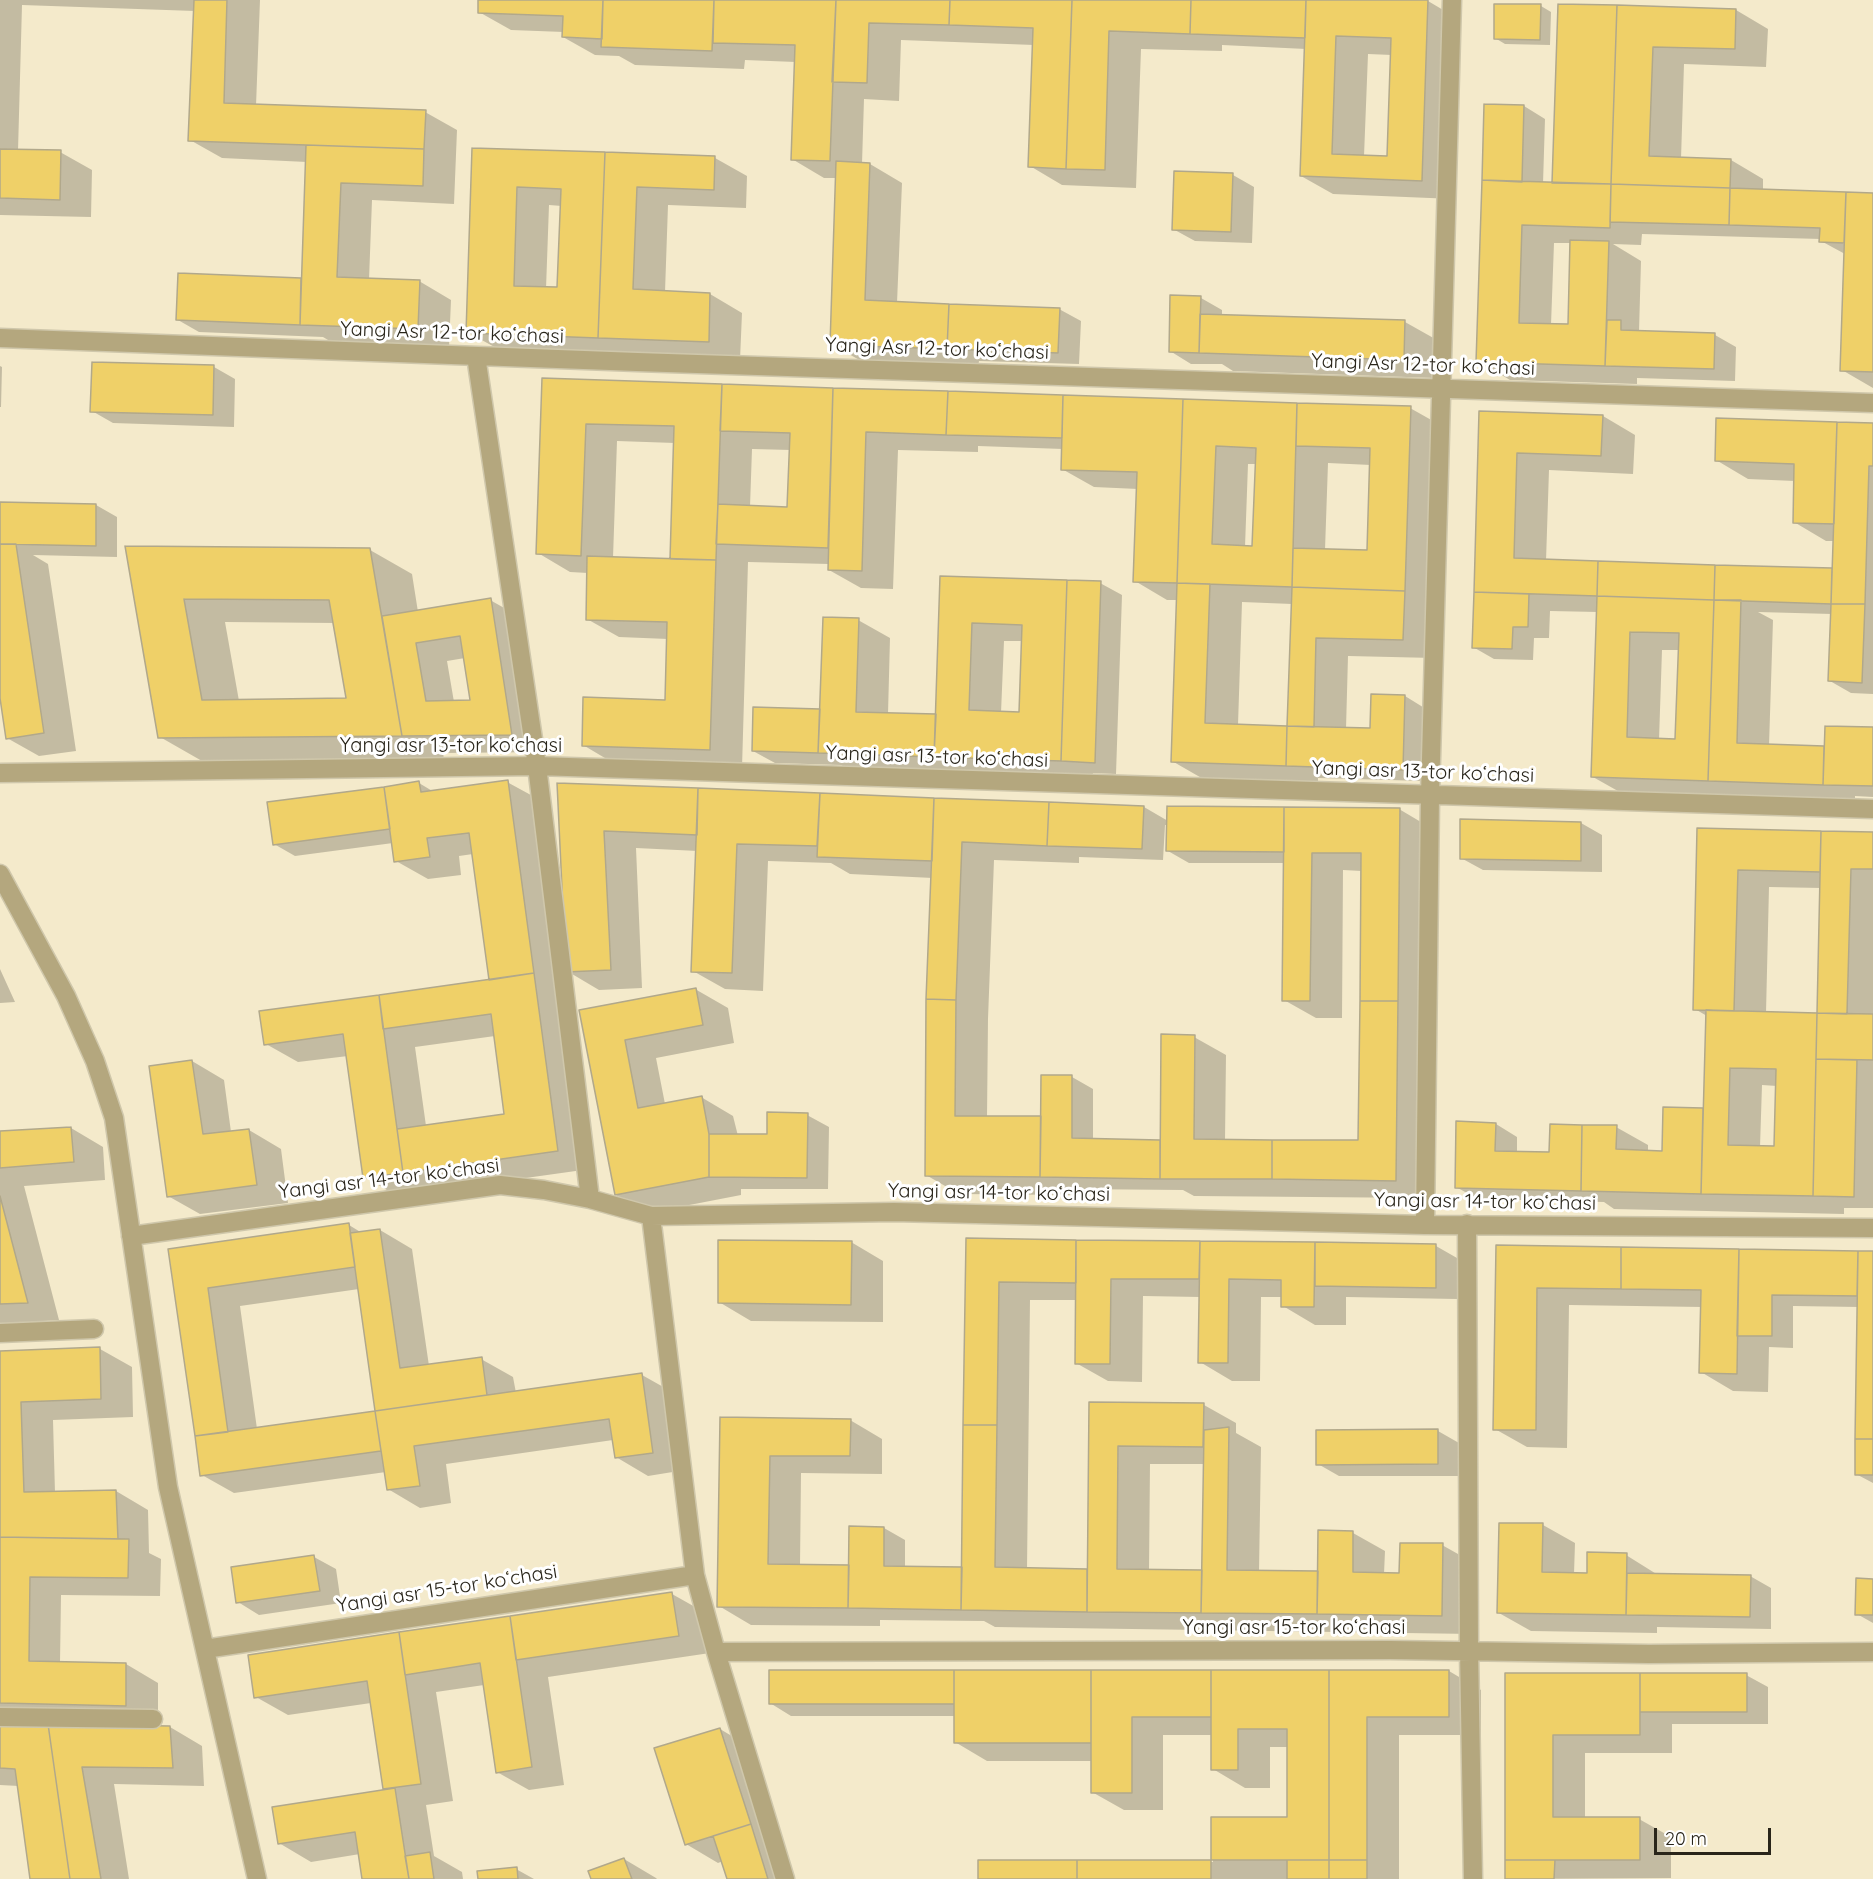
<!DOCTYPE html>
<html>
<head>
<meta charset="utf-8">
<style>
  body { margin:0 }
  #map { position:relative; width:1873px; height:1879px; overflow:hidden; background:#f4eacb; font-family:Quicksand,sans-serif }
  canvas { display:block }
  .scale { position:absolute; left:1654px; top:1828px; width:117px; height:27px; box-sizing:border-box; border:3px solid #29251a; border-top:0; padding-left:8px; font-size:18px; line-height:21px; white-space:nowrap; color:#29251a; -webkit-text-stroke:4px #fff; paint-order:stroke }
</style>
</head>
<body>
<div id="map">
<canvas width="1873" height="1879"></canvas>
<div class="scale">20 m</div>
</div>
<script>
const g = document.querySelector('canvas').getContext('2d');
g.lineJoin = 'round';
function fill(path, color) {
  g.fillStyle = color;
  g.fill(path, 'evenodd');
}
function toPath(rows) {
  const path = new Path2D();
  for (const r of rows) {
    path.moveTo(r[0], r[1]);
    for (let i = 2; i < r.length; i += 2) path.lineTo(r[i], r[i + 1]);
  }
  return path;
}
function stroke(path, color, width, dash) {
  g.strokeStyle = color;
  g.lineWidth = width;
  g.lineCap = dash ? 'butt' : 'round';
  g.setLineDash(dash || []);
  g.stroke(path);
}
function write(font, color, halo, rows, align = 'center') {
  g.font = font + ' Quicksand,sans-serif';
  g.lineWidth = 6;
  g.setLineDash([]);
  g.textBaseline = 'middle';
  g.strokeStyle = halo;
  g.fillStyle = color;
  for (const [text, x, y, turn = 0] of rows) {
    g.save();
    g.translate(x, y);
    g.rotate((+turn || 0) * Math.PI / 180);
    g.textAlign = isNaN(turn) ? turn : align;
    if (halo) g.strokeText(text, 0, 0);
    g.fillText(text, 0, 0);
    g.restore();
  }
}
fill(toPath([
  [0,0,260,0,256,106,425,112,457,130,454,204,372,200,369,280,419,281,451,300,449,347,333,343,323,337,199,332,178,320,301,279,303,280,307,162,222,158,190,140,195,11,22,5,18,151,60,152,92,170,91,217,0,215],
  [480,0,1428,1,1460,20,1454,199,1333,194,1301,176,1306,49,1222,45,1222,51,1141,49,1136,188,1062,185,1030,166,1034,45,901,40,899,101,864,99,862,164,870,164,902,183,897,303,1059,309,1081,321,1079,364,979,361,978,367,863,362,831,344,837,178,824,178,792,159,796,62,745,60,744,69,635,65,619,56,595,55,563,37,564,32,511,30,479,12],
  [1368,54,1392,55,1389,157,1364,156],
  [1496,5,1541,6,1551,12,1550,45,1505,44,1495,38],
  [1560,5,1736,10,1768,29,1766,67,1684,64,1681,159,1731,160,1763,179,1763,191,1845,193,1847,196,1873,194,1873,388,1842,370,1845,254,1821,241,1821,239,1642,234,1641,245,1613,244,1641,261,1639,332,1715,335,1736,347,1735,381,1637,378,1637,384,1510,380,1478,361,1524,106,1545,119,1543,184,1554,184],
  [1838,238,1846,242,1846,245,1837,240],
  [1554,243,1572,243,1569,326,1551,325],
  [474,149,715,158,747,176,746,208,668,205,665,292,710,294,742,313,740,360,500,350,467,332],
  [549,205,562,206,559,289,546,289],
  [1233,175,1254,187,1252,243,1195,241,1173,229],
  [1201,298,1222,310,1222,316,1405,322,1437,340,1435,378,1233,371,1222,364,1191,364,1170,351],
  [0,366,2,367,1,407,0,407],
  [214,367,235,379,234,427,113,423,92,411],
  [544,380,1410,408,1442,426,1434,658,1348,656,1346,729,1371,730,1405,696,1426,709,1424,781,1318,778,1318,783,1205,780,1172,761,1178,600,1167,600,1135,581,1138,489,1094,487,1062,469,1063,449,978,446,978,452,898,450,893,589,861,588,829,570,829,564,748,562,742,768,615,764,583,745,666,701,668,639,619,637,587,619,588,573,570,572,538,553],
  [617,441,675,443,671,560,613,558],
  [752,449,791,450,789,508,750,507],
  [1328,463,1371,465,1369,552,1325,550],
  [1248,464,1256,464,1253,547,1245,547],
  [1242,602,1292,604,1288,729,1238,725],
  [1481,412,1603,416,1635,435,1633,474,1549,470,1546,561,1834,571,1835,541,1826,541,1794,522,1795,481,1748,479,1716,460,1873,425,1873,694,1851,693,1830,681,1832,614,1758,612,1773,620,1769,746,1826,747,1873,728,1873,797,1855,796,1855,802,1625,795,1593,777,1598,612,1550,611,1549,638,1534,638,1533,660,1494,659,1473,647],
  [1662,650,1680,650,1677,740,1659,740],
  [0,503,96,505,117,517,117,557,33,555,48,564,76,751,39,756,7,738,0,687],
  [126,548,370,550,412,574,418,612,490,600,522,618,543,752,443,753,444,759,202,761,160,737],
  [225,622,335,623,348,700,239,701],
  [465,658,472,702,454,702,447,661],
  [942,578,1100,583,1122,595,1116,774,1093,773,1092,779,852,771,841,765,775,763,753,751,821,711,858,620,890,638,888,714,937,715],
  [1004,641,1023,641,1021,713,1001,713],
  [507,782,540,800,590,1169,397,1196,365,1177,348,1056,298,1062,266,1044,491,981,473,854,459,856,461,875,428,879,396,861,393,843,295,856,274,844,419,783,434,792],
  [495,1036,506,1116,426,1126,415,1047],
  [559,785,1144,807,1168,821,1399,809,1431,828,1428,1198,1194,1196,1183,1190,1072,1189,1072,1195,959,1194,926,1175,933,878,850,874,831,863,768,861,763,991,725,989,693,971,698,851,636,848,642,988,599,990,567,971],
  [1165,825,1168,825,1168,851,1189,863,1285,863,1284,1000,1316,1018,1342,1018,1343,870,1362,871,1360,1142,1225,1141,1226,1055,1194,1037,1162,1142,1093,1140,1093,1089,1072,1077,1040,1118,987,1117,988,1019,994,860,1079,863,1079,857,1163,860],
  [1581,823,1602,835,1602,872,1483,870,1461,858],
  [1699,830,1873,834,1873,1208,1844,1208,1844,1214,1614,1209,1604,1202,1478,1199,1456,1187,1496,1124,1517,1137,1517,1153,1551,1153,1616,1127,1648,1145,1648,1152,1664,1152,1665,1109,1705,1109,1707,1016,1695,1009],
  [1769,887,1821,888,1823,1015,1766,1013],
  [1762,1085,1777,1086,1775,1148,1760,1147],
  [0,969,15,1002,0,1003],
  [695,989,728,1008,734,1043,656,1058,665,1104,701,1097,733,1116,738,1136,769,1136,807,1115,829,1127,828,1189,741,1189,741,1195,648,1213,616,1195,581,1011],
  [192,1061,224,1080,231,1132,249,1130,281,1149,288,1203,200,1214,168,1196],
  [71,1128,103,1147,105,1180,24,1186,59,1320,0,1324,0,1133],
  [349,1225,362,1233,380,1230,412,1249,429,1366,481,1359,513,1377,516,1393,642,1375,674,1393,685,1470,648,1476,616,1457,613,1440,446,1464,451,1503,420,1508,388,1489,386,1472,234,1493,202,1475,170,1250],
  [359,1289,377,1412,257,1429,240,1306],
  [967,1240,1436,1246,1457,1258,1457,1299,1346,1297,1346,1325,1315,1325,1283,1306,1283,1297,1261,1297,1260,1381,1232,1381,1200,1362,1200,1297,1143,1296,1142,1382,1108,1381,1076,1363,1077,1300,1030,1300,1027,1569,1089,1570,1091,1403,1204,1405,1236,1423,1236,1433,1261,1447,1259,1572,1319,1573,1353,1533,1385,1551,1384,1574,1401,1574,1442,1545,1474,1563,1473,1634,995,1627,984,1621,880,1620,880,1626,751,1625,719,1606,721,1418,850,1420,882,1439,882,1474,801,1473,800,1566,850,1567,884,1528,905,1540,905,1568,963,1569],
  [1150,1464,1205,1464,1203,1572,1149,1571],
  [851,1242,883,1261,883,1322,751,1321,719,1302],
  [1497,1247,1873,1252,1873,1483,1856,1474,1859,1307,1793,1306,1793,1348,1769,1347,1768,1392,1733,1391,1701,1372,1702,1307,1569,1305,1567,1448,1527,1447,1495,1429],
  [100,1349,132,1367,133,1417,53,1420,55,1493,116,1491,148,1510,149,1553,161,1559,160,1596,61,1595,60,1663,126,1664,158,1683,158,1723,0,1721,0,1352],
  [1438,1431,1459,1443,1459,1476,1339,1476,1318,1464],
  [1500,1524,1543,1525,1575,1543,1574,1574,1588,1574,1626,1555,1658,1575,1750,1576,1771,1588,1771,1629,1657,1627,1657,1633,1531,1631,1499,1613],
  [314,1557,336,1569,341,1603,259,1615,238,1602],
  [1873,1580,1873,1623,1857,1614],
  [672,1594,704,1612,710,1653,548,1677,564,1785,529,1790,497,1772,484,1685,436,1692,453,1801,426,1805,434,1856,462,1872,463,1879,364,1879,360,1854,311,1862,279,1843,385,1791,371,1703,288,1715,256,1697],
  [1449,1671,1481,1690,1481,1735,1399,1735,1399,1879,979,1879,979,1862,1213,1862,1213,1819,1289,1819,1289,1747,1270,1747,1270,1788,1245,1788,1213,1769,1213,1735,1163,1735,1163,1810,1124,1810,1092,1792,1092,1761,987,1761,955,1742,955,1716,791,1716,770,1703],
  [1507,1675,1746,1675,1768,1687,1768,1724,1672,1724,1672,1753,1585,1753,1585,1818,1639,1819,1671,1837,1671,1878,1506,1879],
  [0,1725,170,1727,202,1746,204,1786,114,1784,129,1879,31,1879,19,1786,0,1785],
  [720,1729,752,1748,794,1879,729,1879,723,1861,718,1863,686,1844],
  [624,1859,656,1878,657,1879,593,1879],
  [516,1869,534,1879,480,1879]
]), '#0003');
const building = toPath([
  [194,0,227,0,224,103,426,110,424,149,188,141,194,0],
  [478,0,603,0,602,39,562,37,563,16,478,13,478,0],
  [603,0,714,0,712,51,601,47,603,0],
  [714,0,836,0,830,161,791,160,795,45,713,43,714,0],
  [836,0,950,0,949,25,869,23,867,83,832,82,836,0],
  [950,0,1072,0,1066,169,1028,167,1033,28,949,25,950,0],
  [1072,0,1191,0,1190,34,1109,31,1105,170,1066,169,1072,0],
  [1191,0,1306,0,1305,38,1190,34,1191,0],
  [1306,0,1428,0,1422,181,1300,176,1306,0],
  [1336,36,1391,38,1387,156,1332,154,1336,36],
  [1494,4,1541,4,1540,40,1494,39,1494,4],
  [1558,4,1617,5,1611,184,1552,183,1558,4],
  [1617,5,1736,9,1735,49,1653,47,1649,156,1731,159,1730,188,1611,184,1617,5],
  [1484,104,1524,105,1522,182,1482,180,1484,104],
  [306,145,424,149,423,186,341,183,337,277,420,280,418,329,300,325,306,145],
  [472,148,605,152,598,338,466,333,472,148],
  [517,187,561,189,557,287,514,286,517,187],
  [0,149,61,150,60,200,0,198,0,149],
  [605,152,715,156,714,190,637,187,633,289,710,293,709,342,598,338,605,152],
  [836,161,870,163,865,300,949,304,947,349,830,345,836,161],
  [1174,171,1233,173,1231,232,1172,230,1174,171],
  [1482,180,1611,184,1610,228,1522,225,1519,323,1568,324,1570,240,1609,241,1605,366,1476,362,1482,180],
  [1611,184,1730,188,1729,225,1610,222,1611,184],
  [1730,188,1846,192,1844,243,1819,242,1820,228,1729,225,1730,188],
  [1846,192,1873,193,1873,372,1840,371,1846,192],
  [178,273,301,278,300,325,176,320,178,273],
  [1170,295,1201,296,1199,353,1169,352,1170,295],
  [949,304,1060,308,1058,353,947,349,949,304],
  [1200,314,1405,320,1404,360,1199,353,1200,314],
  [1607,320,1621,320,1621,330,1715,333,1714,369,1605,366,1607,320],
  [92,362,214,365,213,415,90,412,92,362],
  [542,378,722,384,716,560,670,559,674,426,586,424,581,556,536,554,542,378],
  [722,384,833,388,828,548,716,544,718,504,787,507,790,433,720,431,722,384],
  [833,388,948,391,946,435,866,432,862,571,828,570,833,388],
  [948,391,1063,395,1062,438,946,435,948,391],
  [1063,395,1183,399,1177,583,1133,582,1137,472,1061,470,1063,395],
  [1183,399,1297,403,1292,587,1177,583,1183,399],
  [1216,446,1256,448,1252,546,1212,544,1216,446],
  [1297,403,1411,406,1405,591,1292,587,1293,548,1367,550,1370,448,1296,446,1297,403],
  [1479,411,1603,415,1601,456,1517,453,1514,558,1598,561,1597,596,1474,592,1479,411],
  [1716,418,1837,422,1834,524,1793,523,1794,464,1715,461,1716,418],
  [1837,422,1873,423,1873,466,1869,466,1865,604,1831,604,1837,422],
  [0,502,96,504,96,546,0,544,0,502],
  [0,544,16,544,44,733,6,739,0,698,0,544],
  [125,546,370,548,402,736,158,738,125,546],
  [184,599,329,600,346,698,202,700,184,599],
  [587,556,716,560,710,750,582,746,583,697,665,700,667,622,586,620,587,556],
  [1598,561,1715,565,1714,600,1597,596,1598,561],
  [1715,565,1832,568,1831,604,1714,600,1715,565],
  [940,576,1067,580,1061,761,934,757,940,576],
  [972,623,1022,625,1019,712,969,710,972,623],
  [1067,580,1101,581,1095,763,1061,761,1067,580],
  [1177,583,1210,584,1205,723,1287,726,1286,766,1171,762,1177,583],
  [1292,587,1405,591,1403,640,1316,638,1314,727,1287,726,1292,587],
  [1474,592,1529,594,1528,627,1513,627,1512,649,1472,648,1474,592],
  [1597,596,1714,600,1708,781,1591,777,1597,596],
  [1630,632,1679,633,1675,739,1627,737,1630,632],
  [491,598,512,735,402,736,382,616,491,598],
  [460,636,470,700,426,701,416,643,460,636],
  [1714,600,1741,600,1737,743,1824,746,1823,785,1708,781,1714,600],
  [1831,604,1865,604,1862,683,1828,681,1831,604],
  [823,617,859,618,856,712,936,714,934,757,818,753,823,617],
  [1371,694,1405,695,1403,770,1286,766,1287,726,1370,728,1371,694],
  [753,707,820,709,818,753,752,751,753,707],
  [1825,726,1873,727,1873,786,1823,785,1825,726],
  [508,780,534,973,489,980,469,833,427,838,430,857,394,862,384,787,419,781,421,792,508,780],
  [557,783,698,788,697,835,604,831,611,970,566,972,557,783],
  [384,787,390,829,273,845,267,802,384,787],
  [698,788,820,793,817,846,737,844,732,973,691,972,698,788],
  [820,793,934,798,932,861,817,857,820,793],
  [934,798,1049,802,1047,846,962,842,956,1000,926,999,934,798],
  [1049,802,1144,806,1142,849,1047,846,1049,802],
  [1167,806,1284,807,1284,852,1166,851,1167,806],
  [1284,807,1400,808,1398,1001,1360,1001,1361,853,1312,853,1310,1001,1282,1001,1284,807],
  [1460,819,1581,822,1581,861,1460,859,1460,819],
  [1697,828,1821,831,1820,872,1738,870,1734,1011,1693,1010,1697,828],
  [1821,831,1873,832,1873,869,1851,869,1847,1014,1817,1013,1821,831],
  [534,973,558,1151,403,1173,397,1129,504,1114,491,1014,383,1029,379,995,534,973],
  [696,988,703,1025,625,1040,638,1108,702,1096,709,1134,709,1177,615,1195,579,1010,696,988],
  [379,995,403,1173,363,1178,343,1034,264,1045,259,1011,379,995],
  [926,999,956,1000,955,1116,1041,1116,1040,1177,925,1176,926,999],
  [1360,1001,1398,1001,1396,1181,1272,1179,1272,1140,1358,1140,1360,1001],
  [1706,1010,1817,1013,1813,1196,1701,1194,1706,1010],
  [1730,1068,1776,1069,1774,1146,1728,1145,1730,1068],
  [1817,1013,1873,1014,1873,1060,1816,1059,1817,1013],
  [1161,1034,1195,1035,1194,1139,1272,1140,1272,1179,1160,1179,1161,1034],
  [1816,1059,1857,1060,1854,1197,1813,1196,1816,1059],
  [192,1060,203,1134,249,1129,257,1185,167,1197,149,1066,192,1060],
  [1041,1075,1072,1075,1072,1138,1160,1140,1160,1179,1040,1177,1041,1075],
  [1663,1107,1703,1108,1701,1194,1581,1191,1582,1125,1617,1125,1616,1149,1662,1151,1663,1107],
  [767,1112,808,1113,807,1178,709,1177,709,1134,767,1134,767,1112],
  [1456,1121,1496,1123,1495,1151,1549,1152,1550,1124,1582,1125,1581,1191,1455,1188,1456,1121],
  [71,1127,74,1162,0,1168,0,1131,71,1127],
  [0,1196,28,1303,0,1304,0,1196],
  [349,1223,355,1267,208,1288,228,1432,195,1436,168,1249,349,1223],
  [380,1229,400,1368,482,1357,487,1395,375,1411,350,1233,380,1229],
  [966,1238,1076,1240,1076,1283,999,1282,997,1425,963,1425,966,1238],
  [718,1240,852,1241,851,1305,718,1303,718,1240],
  [1076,1240,1200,1241,1199,1279,1111,1279,1110,1364,1075,1364,1076,1240],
  [1200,1241,1315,1242,1314,1307,1281,1307,1281,1280,1229,1279,1228,1363,1198,1363,1200,1241],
  [1315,1242,1436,1244,1436,1288,1315,1286,1315,1242],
  [1496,1245,1621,1247,1621,1289,1537,1288,1536,1430,1493,1430,1496,1245],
  [1621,1247,1739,1249,1737,1374,1699,1373,1701,1290,1621,1289,1621,1247],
  [1739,1249,1858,1251,1857,1296,1772,1295,1772,1336,1737,1336,1739,1249],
  [1858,1251,1873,1251,1873,1439,1855,1439,1858,1251],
  [100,1347,101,1399,21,1402,24,1492,116,1490,118,1539,0,1537,0,1351,100,1347],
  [642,1373,653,1453,615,1458,609,1419,414,1446,420,1486,387,1490,375,1411,642,1373],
  [1089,1402,1204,1403,1203,1447,1118,1446,1117,1569,1202,1570,1201,1613,1087,1612,1089,1402],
  [375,1411,381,1451,200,1476,195,1436,375,1411],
  [720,1417,851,1419,850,1456,770,1456,768,1564,849,1565,848,1608,717,1607,720,1417],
  [963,1425,997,1425,995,1567,1087,1569,1087,1612,961,1610,963,1425],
  [1229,1427,1227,1570,1318,1571,1317,1614,1201,1613,1204,1430,1229,1427],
  [1438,1429,1438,1464,1316,1465,1316,1430,1438,1429],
  [1855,1439,1873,1439,1873,1475,1855,1475,1855,1439],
  [1499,1523,1543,1523,1542,1572,1587,1573,1587,1552,1627,1553,1626,1615,1497,1613,1499,1523],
  [849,1526,884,1527,884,1566,962,1567,961,1610,848,1608,849,1526],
  [1318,1530,1353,1531,1353,1572,1399,1573,1400,1543,1443,1543,1442,1616,1317,1614,1318,1530],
  [0,1537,129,1539,128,1578,30,1577,29,1661,126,1663,126,1706,0,1703,0,1537],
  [314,1555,320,1591,236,1603,231,1567,314,1555],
  [1627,1573,1751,1575,1750,1617,1626,1615,1627,1573],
  [1856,1578,1873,1579,1873,1615,1855,1615,1856,1578],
  [672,1592,679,1636,516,1660,510,1616,672,1592],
  [510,1616,532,1767,496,1773,480,1663,405,1675,399,1632,510,1616],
  [399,1632,421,1784,383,1789,367,1681,254,1698,248,1655,399,1632],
  [769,1670,954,1670,954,1704,769,1704,769,1670],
  [954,1670,1091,1670,1091,1743,954,1743,954,1670],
  [1091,1670,1211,1670,1211,1717,1132,1717,1132,1793,1091,1793,1091,1670],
  [1211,1670,1329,1670,1329,1860,1211,1860,1211,1817,1287,1817,1287,1729,1238,1729,1238,1770,1211,1770,1211,1670],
  [1329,1670,1449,1670,1449,1717,1367,1717,1367,1860,1329,1860,1329,1670],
  [1505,1673,1640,1673,1640,1735,1553,1735,1553,1817,1640,1817,1640,1860,1505,1860,1505,1673],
  [1640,1673,1747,1673,1747,1712,1640,1712,1640,1673],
  [0,1724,48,1724,70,1879,30,1879,15,1769,0,1768,0,1724],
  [48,1724,170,1726,173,1768,82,1767,101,1879,70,1879,48,1724],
  [720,1728,751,1824,685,1845,654,1748,720,1728],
  [395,1788,409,1879,362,1879,355,1832,278,1844,272,1807,395,1788],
  [751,1824,768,1879,727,1879,713,1836,751,1824],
  [430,1852,434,1879,409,1879,405,1856,430,1852],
  [624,1858,632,1879,591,1879,588,1871,624,1858],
  [978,1860,1077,1860,1077,1879,978,1879,978,1860],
  [1077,1860,1211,1860,1211,1879,1077,1879,1077,1860],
  [1287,1860,1329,1860,1329,1879,1287,1879,1287,1860],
  [1329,1860,1367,1860,1367,1879,1329,1879,1329,1860],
  [1505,1860,1555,1860,1554,1879,1505,1879,1505,1860],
  [517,1867,518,1879,478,1879,477,1871,517,1867]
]);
fill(building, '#efd068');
stroke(building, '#b1a88b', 1.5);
const minor = toPath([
  [0,338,637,362,1873,403],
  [476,356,537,766,590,1199],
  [0,773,537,766,1873,809],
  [0,874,66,996,95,1061,114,1118,168,1487,257,1879],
  [651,1216,695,1575,716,1652,785,1879],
  [1467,1224,1469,1650,1473,1879],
  [1425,1225,1430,795,1452,0],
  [131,1236,500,1185,544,1190,590,1199,651,1216,894,1212,1425,1225,1873,1228],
  [0,1333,94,1329],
  [205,1649,695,1575],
  [716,1652,1390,1650,1649,1654,1873,1652],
  [0,1717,153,1719]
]);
stroke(minor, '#cfc7ab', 21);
stroke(minor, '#b4a77e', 18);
write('20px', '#29251a', '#fff', [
  ["Yangi Asr 12-tor koʻchasi",452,333,2],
  ["Yangi Asr 12-tor koʻchasi",937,349,2],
  ["Yangi Asr 12-tor koʻchasi",1423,365,2],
  ["Yangi asr 13-tor koʻchasi",451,746],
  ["Yangi asr 13-tor koʻchasi",937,757,2],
  ["Yangi asr 13-tor koʻchasi",1423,772,2],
  ["Yangi asr 14-tor koʻchasi",389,1179,-7],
  ["Yangi asr 14-tor koʻchasi",999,1193,1],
  ["Yangi asr 14-tor koʻchasi",1485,1202,1],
  ["Yangi asr 15-tor koʻchasi",447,1589,-9],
  ["Yangi asr 15-tor koʻchasi",1294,1628]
]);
</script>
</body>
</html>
